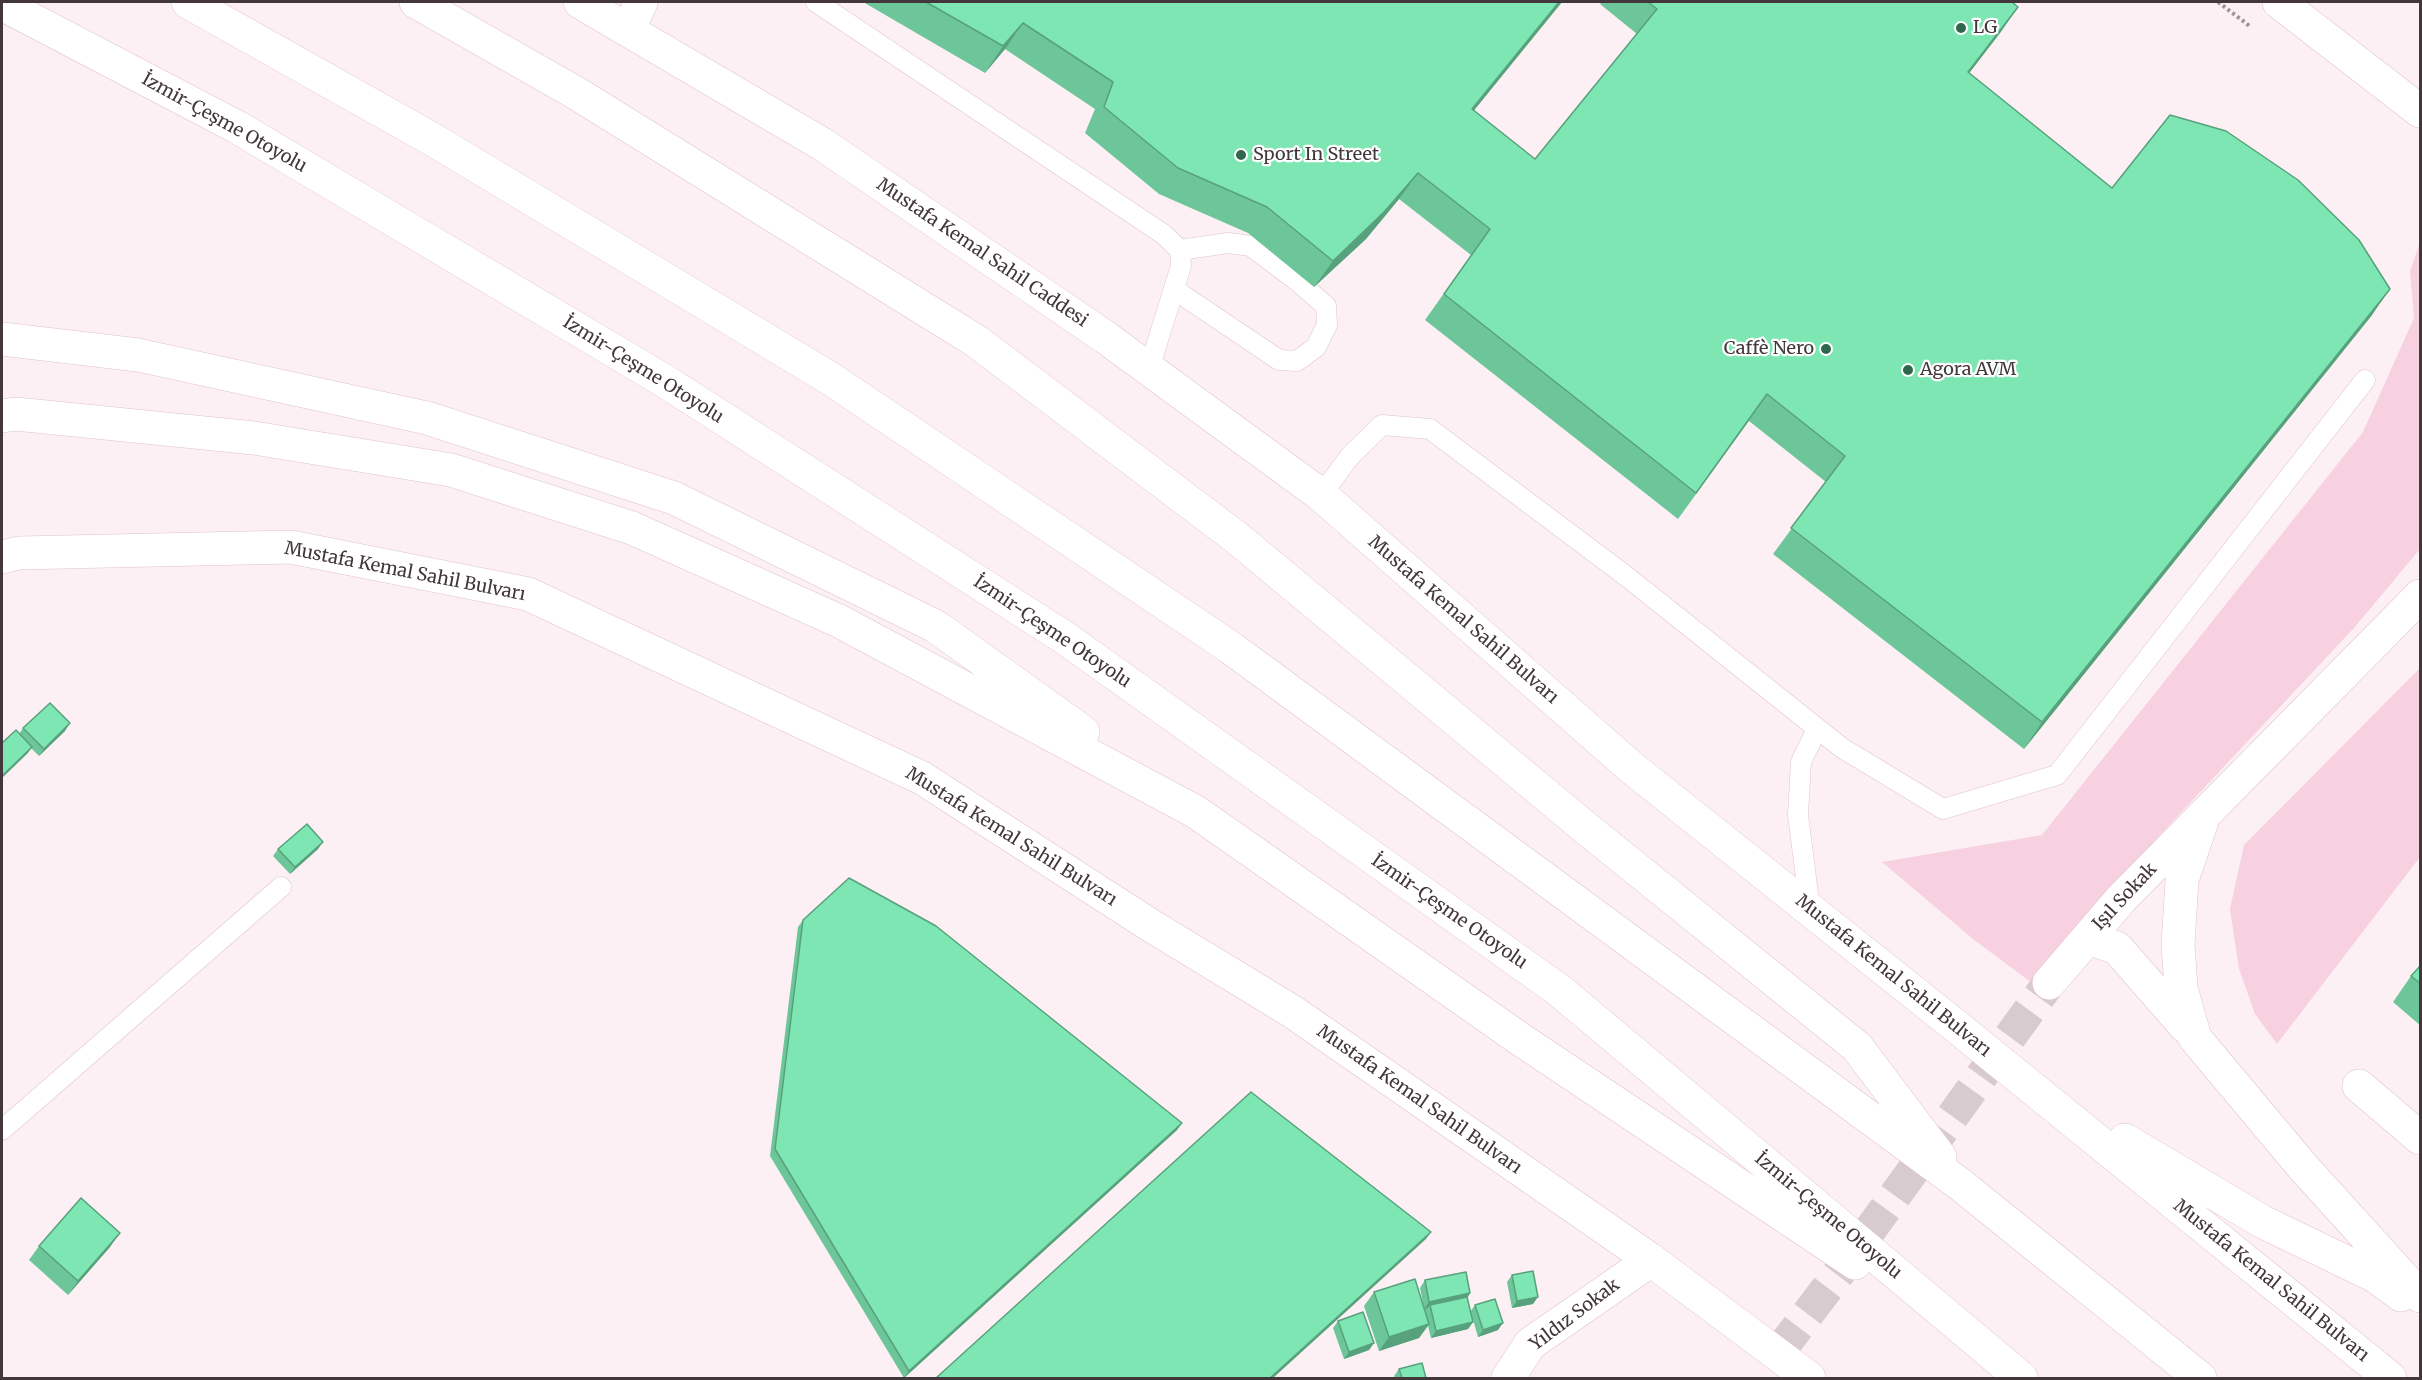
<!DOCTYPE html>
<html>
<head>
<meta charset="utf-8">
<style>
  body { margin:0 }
  #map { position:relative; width:2422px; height:1380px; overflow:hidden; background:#fdf0f4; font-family:Merriweather,serif }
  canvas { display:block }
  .frame { position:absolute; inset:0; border:3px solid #43373b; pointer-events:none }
</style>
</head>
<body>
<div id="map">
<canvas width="2422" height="1380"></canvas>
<div class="frame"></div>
</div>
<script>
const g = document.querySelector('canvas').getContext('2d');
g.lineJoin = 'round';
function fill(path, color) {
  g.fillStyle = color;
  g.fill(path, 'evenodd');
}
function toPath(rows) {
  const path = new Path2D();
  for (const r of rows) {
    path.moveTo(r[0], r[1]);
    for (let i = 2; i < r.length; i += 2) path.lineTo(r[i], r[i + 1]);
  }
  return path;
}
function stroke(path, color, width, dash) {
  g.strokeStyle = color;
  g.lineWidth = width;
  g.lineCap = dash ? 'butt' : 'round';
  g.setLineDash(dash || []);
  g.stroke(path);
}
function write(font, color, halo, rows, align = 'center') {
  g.font = font + ' Merriweather,serif';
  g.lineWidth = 4.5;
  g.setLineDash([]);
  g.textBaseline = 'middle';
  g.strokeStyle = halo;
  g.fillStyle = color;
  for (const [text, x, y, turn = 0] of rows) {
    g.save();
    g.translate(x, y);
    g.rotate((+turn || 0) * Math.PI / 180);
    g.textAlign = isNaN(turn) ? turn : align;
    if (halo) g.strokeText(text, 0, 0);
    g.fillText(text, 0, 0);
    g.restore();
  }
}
fill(toPath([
  [2420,242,2420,549,2354,628,2158,837,2043,968,2032,983,1973,939,1882,862,2042,835,2363,432,2414,318,2410,271],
  [2420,668,2420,857,2277,1044,2255,1014,2239,969,2230,909,2244,845]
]), '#f7d1df');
stroke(toPath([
  [1778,1353,1841,1270,2049,983]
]), '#d8cbcf', 33, [33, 16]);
const service = toPath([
  [816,2,1163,234,1180,250,1181,266,1149,369],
  [1175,290,1279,360,1297,361,1316,347,1327,325,1326,306,1296,280,1251,246,1228,243,1180,250],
  [1321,495,1351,455,1382,425,1430,429,1626,576,1842,748,1943,809,2057,775,2365,380],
  [1810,909,1798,815,1801,762,1817,729],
  [2,1130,281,887]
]);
const minor = toPath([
  [629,29,641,2],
  [2359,1086,2420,1138],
  [1508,1378,1530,1344,1651,1260]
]);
const tertiary = toPath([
  [580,2,822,144,1105,337,1321,495,1632,768,1957,1027,2390,1378],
  [2204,815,2182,880,2178,945,2181,988,2195,1038,2303,1167,2420,1296],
  [2088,938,2117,948,2186,1027],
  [2049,983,2122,898,2420,596],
  [2125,1140,2263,1222,2375,1276,2401,1295]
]);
const secondary = toPath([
  [2,557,19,553,291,547,528,594,922,778,1150,925,1293,1012,1651,1260,1809,1378]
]);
const primary = toPath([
  [2279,2,2420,111]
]);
const motorway = toPath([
  [188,2,437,142,831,379,1231,648,1961,1185,2200,1378],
  [416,2,576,93,976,341,1237,538,1587,829,1857,1047,1940,1157],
  [2,4,237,127,663,380,1065,638,1560,991,2021,1378],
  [2,339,138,355,427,418,674,498,935,626,1083,732],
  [2,416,16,414,254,438,451,470,632,528,839,621,1196,812,1517,1037,1855,1263]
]);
stroke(service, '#e0c2cc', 21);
stroke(minor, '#e0c2cc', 34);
stroke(tertiary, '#e0c2cc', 34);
stroke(secondary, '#e0c2cc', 34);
stroke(primary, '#e0c2cc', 34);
stroke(motorway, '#e0c2cc', 34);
stroke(toPath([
  [2218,2,2251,27]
]), '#9f9397', 4, [3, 3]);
stroke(service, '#fff', 20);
stroke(minor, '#fff', 33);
stroke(tertiary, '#fff', 33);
stroke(secondary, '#fff', 33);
stroke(primary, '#fff', 33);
stroke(motorway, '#fff', 33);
fill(toPath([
  [863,2,1562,2,1474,110,1535,159,1637,34,1600,4,1602,2,2012,2,2018,7,2000,33,1969,73,2112,188,2372,315,2024,749,1773,554,1826,482,1749,421,1678,519,1425,320,1471,255,1399,199,1366,239,1314,287,1248,233,1159,194,1085,133,1095,109,1005,49,985,73],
  [23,728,65,731,39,756,31,748,27,754,19,734],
  [278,849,318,849,290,874,273,856],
  [803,920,1182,1123,1177,1130,904,1378,770,1156,798,927],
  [2421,965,2421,1026,2393,1002,2411,976],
  [39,1246,110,1247,68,1295,29,1260],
  [1512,1275,1533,1304,1512,1308,1507,1282],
  [1425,1280,1467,1298,1470,1312,1475,1305,1498,1330,1478,1337,1471,1313,1473,1322,1468,1329,1431,1338,1428,1326,1419,1338,1379,1351,1364,1306,1374,1292,1424,1308,1420,1288],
  [1338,1321,1374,1343,1369,1350,1344,1359,1333,1328],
  [1399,1369,1426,1378,1395,1378,1394,1376]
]), '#6cc699');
fill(toPath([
  [1559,2,1562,2,1454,135,1472,109],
  [2018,7,2000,33,1950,98,1968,72],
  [1023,23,1005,49,985,73,1003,46],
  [1418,173,1399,199,1366,239,1314,287,1333,261],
  [2390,289,2372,315,2024,749,2042,722],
  [70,723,65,731,39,756,44,749],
  [32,747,27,754,2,778,2,776],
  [323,842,318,849,290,874,295,867],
  [1182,1123,1177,1130,904,1378,909,1371],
  [1431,1232,1426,1239,1273,1378,1270,1378],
  [120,1233,110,1247,68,1295,78,1281],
  [1470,1293,1466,1301,1430,1305,1428,1308,1424,1309,1429,1302],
  [1538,1297,1533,1304,1512,1308,1517,1301],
  [1473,1322,1468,1329,1431,1338,1436,1331],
  [1503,1323,1498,1330,1478,1337,1483,1330],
  [1429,1324,1419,1338,1379,1351,1389,1337],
  [1374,1343,1369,1350,1344,1359,1349,1352]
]), '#58a17d');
const building = toPath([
  [926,2,1559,2,1472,109,1535,159,1657,9,1648,2,2012,2,2018,7,1968,72,2112,188,2170,115,2226,131,2298,180,2359,240,2390,289,2042,722,1791,528,1845,456,1767,394,1696,493,1444,294,1490,229,1418,173,1384,212,1333,261,1267,207,1178,168,1104,107,1113,82,1023,23,1003,46,926,2],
  [50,703,70,723,44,749,23,728,50,703],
  [16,730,32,747,2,776,2,743,16,730],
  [307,824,323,842,295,867,278,849,307,824],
  [849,878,936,926,1182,1123,909,1371,775,1149,803,920,849,878],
  [2421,965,2421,984,2411,976,2421,965],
  [1251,1092,1431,1232,1270,1378,936,1378,1251,1092],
  [81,1198,120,1233,78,1281,39,1246,81,1198],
  [1533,1271,1538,1297,1517,1301,1512,1275,1533,1271],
  [1466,1272,1470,1293,1429,1302,1425,1280,1466,1272],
  [1415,1279,1429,1324,1389,1337,1374,1292,1415,1279],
  [1467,1297,1473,1322,1436,1331,1430,1305,1467,1297],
  [1495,1299,1503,1323,1483,1330,1475,1305,1495,1299],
  [1363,1312,1374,1343,1349,1352,1338,1321,1363,1312],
  [1422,1363,1426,1378,1402,1378,1399,1369,1422,1363]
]);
fill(building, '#7ee6b2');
stroke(building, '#58a17d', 1.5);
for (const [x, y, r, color] of [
  [1961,28,6,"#30664c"],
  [1241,155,6,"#30664c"],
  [1826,349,6,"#30664c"],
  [1908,370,6,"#30664c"]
]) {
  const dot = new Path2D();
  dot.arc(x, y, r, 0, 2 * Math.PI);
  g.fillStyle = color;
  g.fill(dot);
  stroke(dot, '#fff', 2);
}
write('18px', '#43373b', '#fff', [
  ["LG",1973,28],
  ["Sport In Street",1253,155],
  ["Caffè Nero",1814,349,"right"],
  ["Agora AVM",1920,370]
], 'left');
write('18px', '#43373b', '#fff', [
  ["İzmir-Çeşme Otoyolu",224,123,29],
  ["Mustafa Kemal Sahil Caddesi",982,253,34],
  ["İzmir-Çeşme Otoyolu",643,370,32],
  ["Mustafa Kemal Sahil Bulvarı",405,572,11],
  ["Mustafa Kemal Sahil Bulvarı",1463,620,41],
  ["İzmir-Çeşme Otoyolu",1052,632,34],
  ["Mustafa Kemal Sahil Bulvarı",1011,837,32],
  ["Işıl Sokak",2125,897,-47],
  ["İzmir-Çeşme Otoyolu",1449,912,35],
  ["Mustafa Kemal Sahil Bulvarı",1893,976,39],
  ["Mustafa Kemal Sahil Bulvarı",1419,1100,35],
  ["İzmir-Çeşme Otoyolu",1828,1216,40],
  ["Mustafa Kemal Sahil Bulvarı",2271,1281,39],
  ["Yıldız Sokak",1575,1315,-37]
]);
</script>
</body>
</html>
